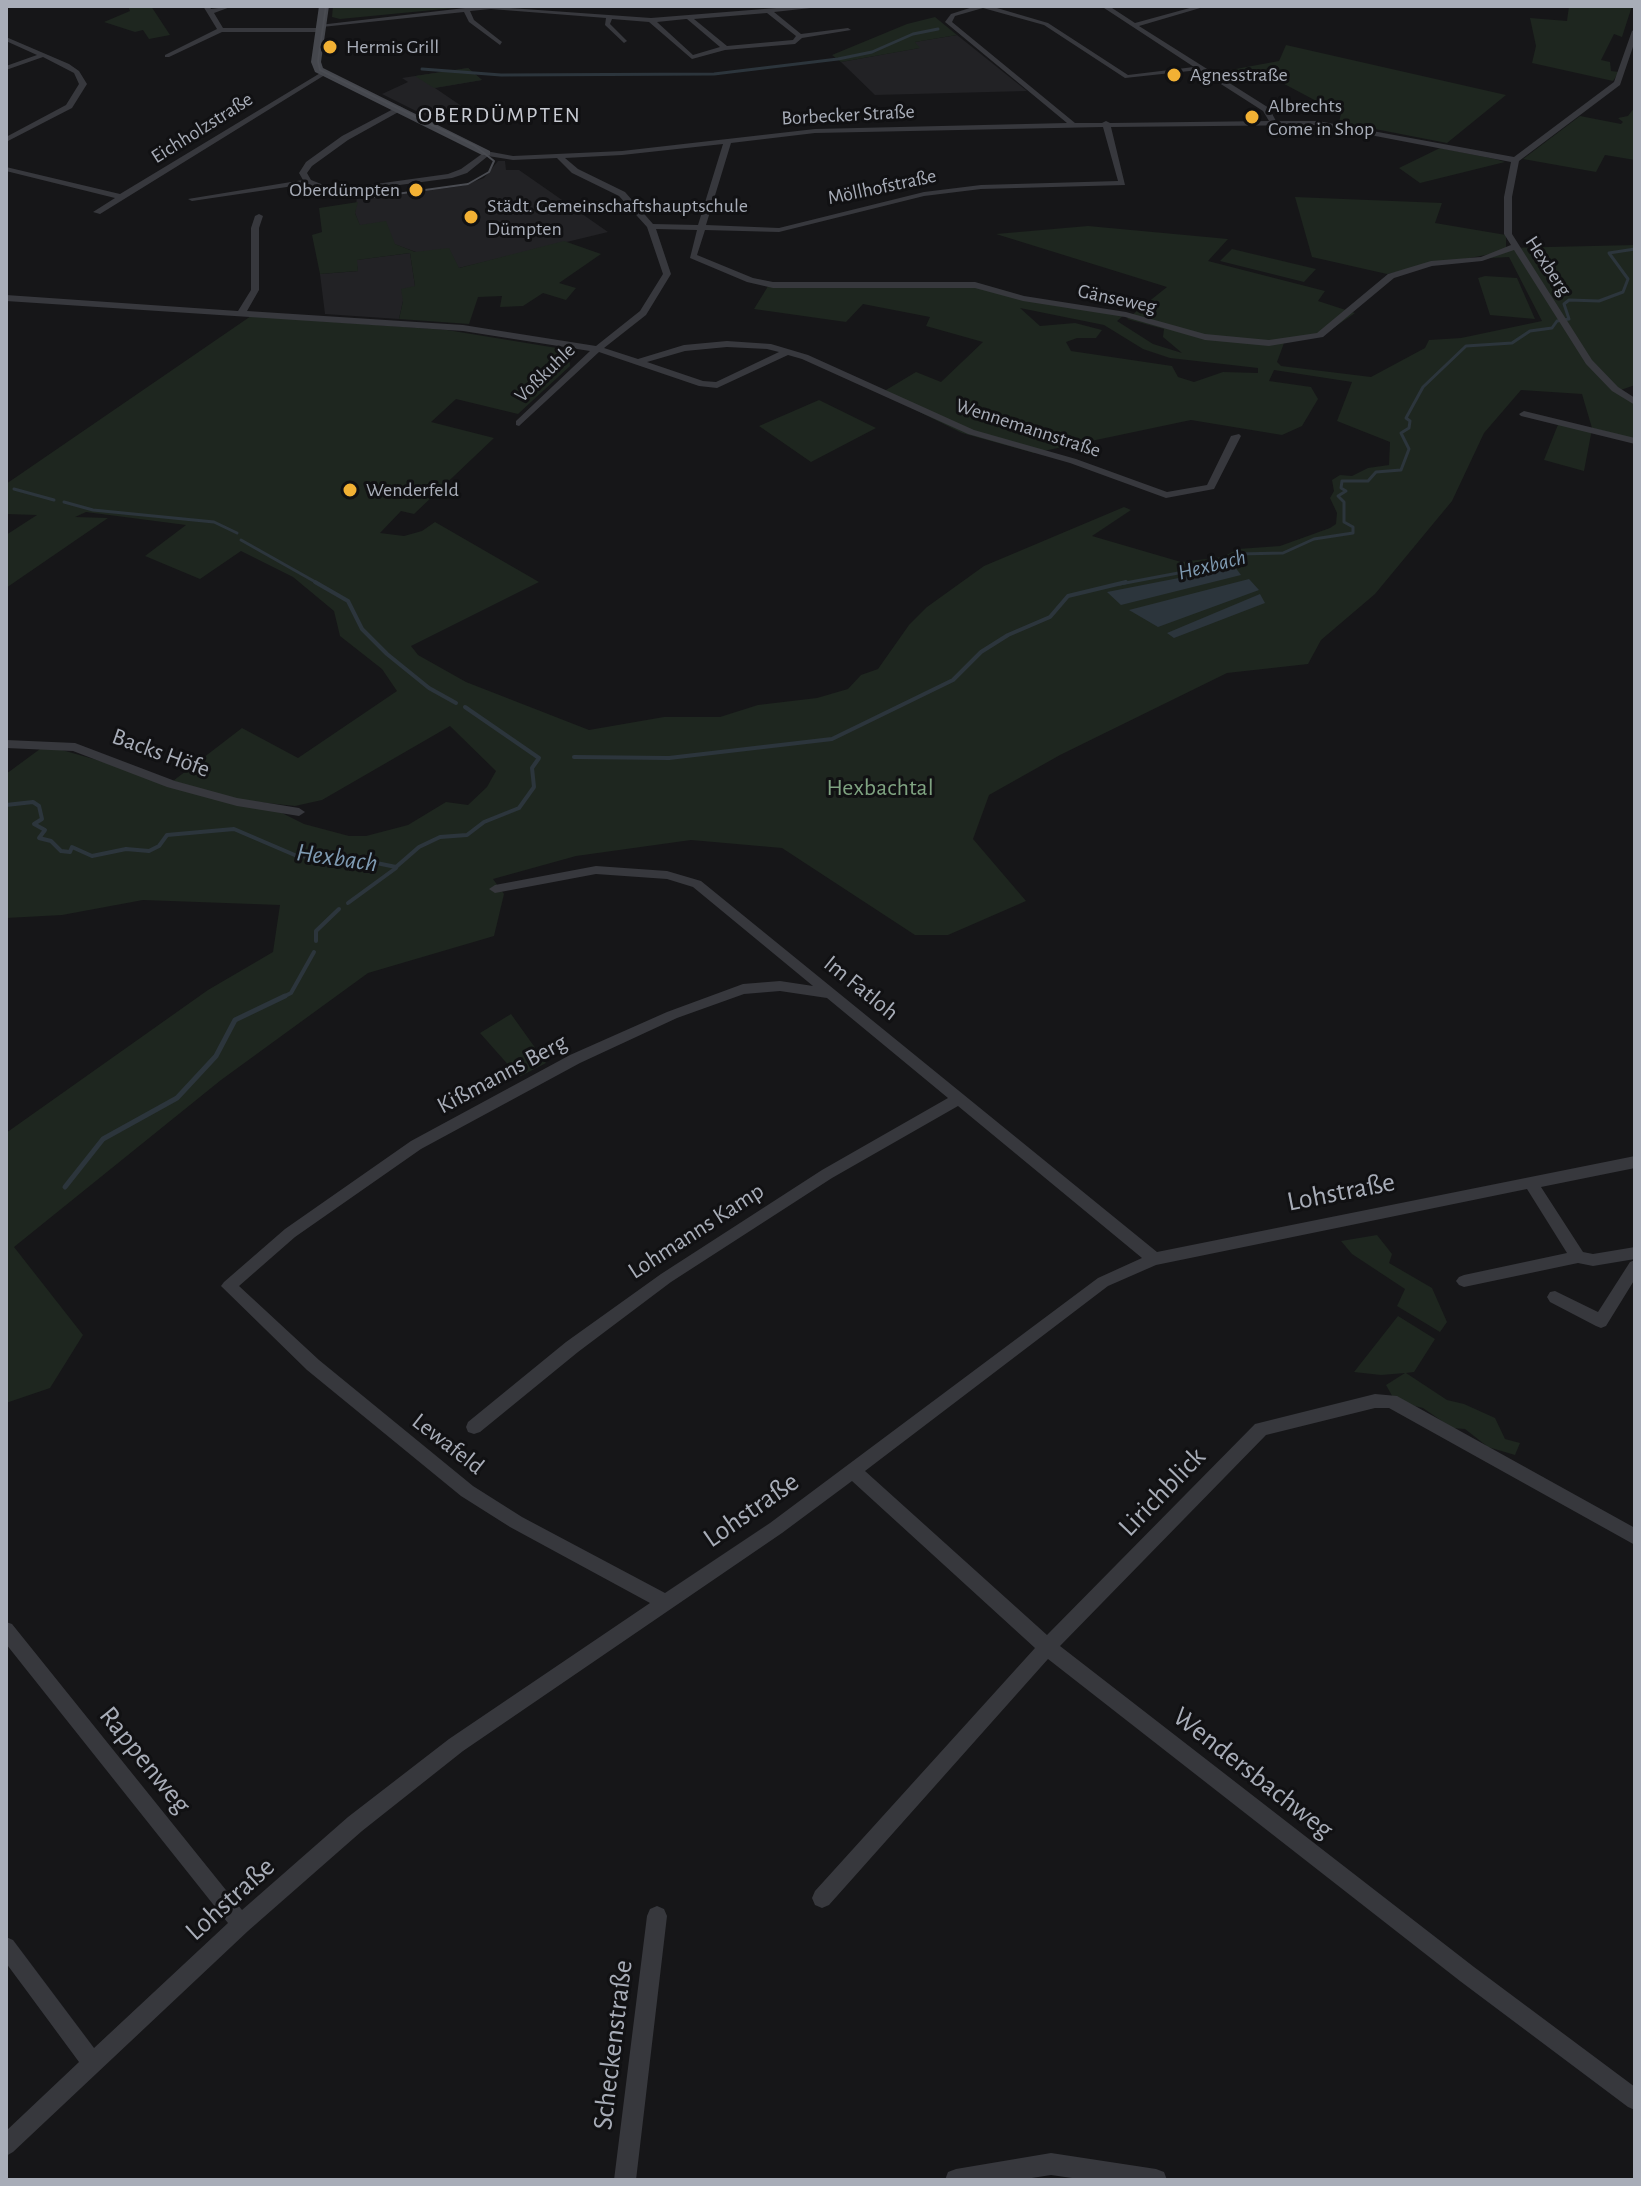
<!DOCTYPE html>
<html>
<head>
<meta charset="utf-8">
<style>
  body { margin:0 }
  #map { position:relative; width:1641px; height:2186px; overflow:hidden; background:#161618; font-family:"Alegreya Sans",sans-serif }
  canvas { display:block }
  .frame { position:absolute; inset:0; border:8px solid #a8adb8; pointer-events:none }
</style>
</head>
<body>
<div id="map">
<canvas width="1641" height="2186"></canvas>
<div class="frame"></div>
</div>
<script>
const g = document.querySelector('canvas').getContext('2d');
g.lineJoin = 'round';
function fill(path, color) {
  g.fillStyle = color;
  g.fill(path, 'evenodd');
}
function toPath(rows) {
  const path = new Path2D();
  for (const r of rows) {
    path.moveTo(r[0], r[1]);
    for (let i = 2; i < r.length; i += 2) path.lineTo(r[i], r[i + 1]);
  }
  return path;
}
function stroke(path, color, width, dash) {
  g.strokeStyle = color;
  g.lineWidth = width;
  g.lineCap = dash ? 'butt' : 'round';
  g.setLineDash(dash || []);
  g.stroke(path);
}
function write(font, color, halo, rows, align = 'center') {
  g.font = font + ' "Alegreya Sans",sans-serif';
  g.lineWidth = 6;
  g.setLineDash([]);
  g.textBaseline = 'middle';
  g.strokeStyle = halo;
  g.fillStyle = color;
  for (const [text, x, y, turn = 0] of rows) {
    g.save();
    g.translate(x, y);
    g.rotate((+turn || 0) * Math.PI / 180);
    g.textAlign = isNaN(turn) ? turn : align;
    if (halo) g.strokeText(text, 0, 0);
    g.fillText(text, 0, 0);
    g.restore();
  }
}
fill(toPath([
  [957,35,1027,91,875,95,841,62,919,48,914,42],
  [468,68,482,80,435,88,463,107,426,116,382,94,408,82,402,78],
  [498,161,505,161,506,170,519,170,608,232,459,268,394,244,360,226,355,213,357,197,367,199,462,186,484,178],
  [410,253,415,286,403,301,399,319,325,314,320,274,358,271,356,260]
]), '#222225');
fill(toPath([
  [128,6,151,6,170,35,149,39,143,30,135,32,104,22,130,11],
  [333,6,475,6,340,19,332,17],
  [1569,6,1632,6,1622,37,1614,34,1601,60,1610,62,1611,71,1619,72,1613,81,1532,63,1536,46,1530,18,1567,21],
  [935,17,957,35,915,42,920,48,841,62,832,55,907,24],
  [1286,45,1506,95,1447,143,1339,122,1341,114,1271,77,1232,84,1214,73,1279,61],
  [468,68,482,80,434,88,415,76],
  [1635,107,1635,160,1605,155,1596,172,1523,159,1580,116,1621,124,1623,122,1618,118,1628,116],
  [1440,148,1495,159,1505,162,1420,183,1399,168],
  [1295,197,1442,203,1435,223,1506,235,1506,248,1635,245,1635,385,1618,391,1635,402,1635,439,1592,428,1582,394,1521,390,1484,433,1452,501,1375,594,1321,640,1308,664,1227,673,1060,755,989,795,973,839,1026,901,948,935,915,935,782,848,691,840,576,856,493,879,504,894,494,936,368,973,221,1080,14,1247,83,1335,50,1388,6,1403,6,1133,208,990,273,952,280,905,143,900,62,915,6,918,6,774,40,749,55,748,282,813,304,824,349,836,366,836,408,825,446,802,468,805,487,787,496,771,450,726,322,800,295,806,239,800,173,781,242,728,298,758,397,691,382,669,340,636,334,611,293,577,241,551,200,579,145,556,186,525,86,512,75,517,108,518,6,588,6,535,37,515,6,514,6,484,251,316,447,330,569,350,570,366,518,414,456,399,431,422,494,438,414,514,401,511,380,533,404,536,422,531,435,522,539,582,411,646,418,655,466,682,589,730,664,717,720,717,758,705,817,698,848,689,861,675,878,669,909,625,927,607,984,566,1124,507,1131,510,1092,536,1181,562,1223,557,1238,549,1280,546,1330,528,1336,524,1337,513,1330,498,1334,491,1332,480,1340,475,1352,476,1368,468,1389,465,1390,442,1337,421,1352,382,1274,370,1269,381,1311,387,1318,399,1302,426,1282,435,1191,420,1034,453,962,433,881,393,916,372,941,382,983,342,926,326,930,317,863,304,846,322,754,309,770,283,952,282,1123,316,1117,321,1153,344,1182,353,1163,337,1164,329,1127,319,1167,287,996,234,1088,226,1228,239,1208,261,1325,291,1318,301,1355,313,1326,333,1284,343,1277,362,1281,366,1371,377,1425,348,1429,340,1461,338,1542,321,1509,257,1490,258,1501,252,1387,274,1312,257],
  [1020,308,1104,325,1143,349,1170,358,1258,368,1258,373,1223,372,1194,382,1178,377,1172,366,1071,351,1066,342,1077,338,1096,338,1102,330,1075,323,1040,326],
  [358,202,355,213,360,225,386,221,395,244,415,252,449,248,459,268,564,241,601,254,559,283,576,288,566,300,543,293,523,306,500,307,502,296,478,297,469,324,399,319,403,301,401,289,415,286,410,253,357,260,358,271,320,274,312,235,322,232,319,208],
  [1232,249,1316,269,1304,282,1220,261],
  [1485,276,1517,278,1535,319,1490,315,1478,278],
  [819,400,876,428,811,462,759,426],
  [1559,422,1592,429,1584,471,1544,460],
  [511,1014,546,1063,519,1077,480,1033],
  [1377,1235,1392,1254,1389,1263,1432,1288,1447,1322,1440,1332,1397,1306,1405,1289,1352,1254,1341,1241],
  [1398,1316,1435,1339,1414,1372,1406,1373,1447,1400,1464,1404,1495,1418,1505,1439,1520,1443,1515,1455,1488,1447,1465,1429,1452,1428,1423,1408,1395,1401,1386,1385,1405,1373,1381,1375,1354,1372]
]), '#1e261f');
fill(toPath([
  [1235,567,1241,575,1121,605,1107,592],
  [1249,579,1259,590,1158,627,1129,610],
  [1260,594,1265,603,1174,638,1167,633]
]), '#2c353c');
stroke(toPath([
  [422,69,501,75,714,74,838,59,872,52,913,34,938,29],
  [14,489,54,500],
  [64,502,93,510,214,522,237,533],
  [241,540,319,584],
  [1120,584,1210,567,1235,560,1239,554,1283,553,1314,539,1353,533,1353,527,1344,522,1344,502,1338,496,1346,491,1341,488,1342,481,1368,481,1376,472,1401,470,1409,449,1401,433,1409,428,1410,421,1406,418,1423,387,1466,346,1512,343,1530,331,1552,328,1557,321,1569,319,1564,304,1569,300,1599,301,1623,292,1628,279,1609,253,1635,249]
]), '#2c353c', 3);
stroke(toPath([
  [315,582,348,601,362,629,387,654,429,688,456,703],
  [574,757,669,758,832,739,953,680,981,652,1008,635,1050,617,1068,596,1126,582],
  [6,805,33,802,39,806,42,819,34,824,45,830,39,838,51,841,61,851,70,852,72,847,92,856,126,849,149,851,159,846,167,835,234,829,297,856,338,859,342,856,396,867,419,847,440,837,467,835,484,822,519,808,534,787,532,768,539,758,465,707],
  [348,903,396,868],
  [316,941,316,931,339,909],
  [281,998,291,993,314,952]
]), '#2c353c', 4);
stroke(toPath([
  [65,1187,103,1139,177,1098,216,1056,235,1020,285,996]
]), '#2c353c', 5);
fill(toPath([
  [203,6,209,6,211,9,233,6,214,13,223,28,321,28,324,30,321,32,222,32,169,57,165,57,165,55,217,29,203,6],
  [482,6,651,18,801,6,829,6,774,12,801,34,848,28,851,30,802,38,795,44,725,50,692,59,649,22,612,19,610,24,627,41,624,43,605,25,606,18,491,9,470,11,474,20,502,42,500,45,469,22,464,12,322,27,319,25,482,6],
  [767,13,796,36,793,40,727,46,694,19,767,13],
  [686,19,687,19,720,47,693,55,657,22,686,19],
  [976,6,990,6,1048,23,1128,75,1194,67,1101,6,1109,6,1135,23,1197,6,1207,6,1139,26,1269,108,1276,121,1318,121,1514,157,1614,82,1632,31,1635,29,1635,41,1620,85,1519,161,1512,197,1512,234,1592,360,1618,387,1635,398,1635,405,1612,391,1586,364,1514,250,1482,261,1432,266,1394,278,1323,337,1269,346,1205,340,1125,317,1023,301,975,288,773,288,747,282,690,258,697,230,656,229,671,274,646,315,604,348,638,359,684,345,727,341,771,344,808,355,974,430,1076,459,1167,492,1207,485,1231,436,1239,434,1241,436,1214,489,1166,498,1070,463,968,434,802,359,788,355,717,388,699,386,599,352,519,426,516,425,516,421,590,351,463,331,6,301,6,295,238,311,251,290,251,228,255,216,259,214,263,216,259,228,259,290,247,311,463,325,596,346,640,311,663,274,647,227,619,196,572,173,557,158,513,160,488,156,467,173,452,178,347,192,328,191,307,184,192,201,188,199,303,180,299,173,306,162,342,136,399,106,403,108,402,110,348,140,312,166,307,173,311,180,329,187,347,188,448,174,461,169,486,151,513,156,622,151,815,129,1067,123,945,22,951,14,976,6],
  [983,8,1044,25,1125,78,1199,70,1263,111,1269,121,1110,123,1106,121,1102,123,1075,123,952,22,955,16,983,8],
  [1318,125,1511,162,1504,197,1504,234,1511,245,1481,257,1431,261,1388,274,1317,333,1269,340,1205,334,1126,312,1024,296,975,282,773,282,753,278,697,255,705,230,779,232,924,196,981,189,1125,185,1111,127,1318,125],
  [1103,127,1118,181,981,185,924,192,779,228,706,225,731,143,815,133,1103,127],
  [723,144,698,225,653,224,625,192,578,169,565,158,622,155,723,144],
  [727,347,767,349,779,352,716,382,703,381,647,362,685,351,727,347],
  [6,37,69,64,79,71,87,84,72,108,6,142,6,137,66,105,79,84,74,73,43,57,6,70,6,66,37,55,6,41,6,37],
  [322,72,328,73,100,214,93,212,115,198,6,171,6,167,120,194,322,72],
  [1524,411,1635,438,1635,444,1521,416,1519,414,1524,411],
  [6,740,75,743,175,781,237,798,299,808,305,812,299,816,237,806,167,787,73,751,6,748,6,740],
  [596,866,667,871,701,881,1157,1252,1635,1156,1635,1168,1541,1187,1583,1252,1593,1254,1635,1247,1635,1259,1593,1266,1578,1263,1464,1287,1459,1285,1456,1281,1459,1277,1464,1275,1567,1253,1527,1189,1156,1265,1108,1286,865,1471,1047,1635,1255,1424,1375,1394,1397,1396,1635,1528,1635,1545,1389,1408,1375,1408,1266,1435,1060,1646,1474,1967,1635,2087,1635,2110,1628,2107,1460,1981,1048,1659,829,1905,822,1908,815,1905,812,1898,815,1891,1035,1648,852,1481,782,1533,463,1751,362,1831,248,1931,13,2152,6,2156,6,2131,79,2062,6,1963,6,1937,13,1940,94,2048,228,1923,6,1644,6,1622,12,1624,242,1910,348,1817,449,1739,650,1603,510,1527,461,1496,307,1370,221,1286,224,1282,285,1229,411,1141,570,1055,667,1012,743,984,780,981,813,986,693,887,667,879,596,874,495,893,489,889,495,885,596,866],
  [780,991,827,998,948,1098,822,1170,661,1274,566,1342,468,1422,466,1427,468,1432,474,1434,480,1432,578,1352,671,1282,832,1178,958,1106,1142,1258,1098,1278,770,1523,665,1593,522,1517,473,1486,319,1360,239,1286,295,1237,421,1149,580,1063,677,1018,744,994,780,991],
  [1635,1260,1635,1279,1606,1326,1601,1328,1596,1326,1550,1302,1547,1297,1550,1292,1555,1291,1598,1312,1630,1262,1635,1260],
  [657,1906,664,1909,667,1916,636,2180,614,2180,647,1916,650,1909,657,1906],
  [1051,2153,1156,2169,1164,2172,1167,2180,1086,2180,1051,2175,1019,2180,945,2180,948,2172,956,2169,1051,2153]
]), '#37383d');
fill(toPath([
  [319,6,329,6,321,62,323,68,490,151,490,155,482,155,315,72,311,62,319,6]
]), '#45474d');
stroke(toPath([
  [326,6,318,61,320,70,475,146,494,161,489,172,468,184,375,197]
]), '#4a4c52', 2);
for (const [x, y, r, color] of [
  [330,47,8,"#f2b134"],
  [1174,75,8,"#f2b134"],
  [1252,117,8,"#f2b134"],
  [416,190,8,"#f2b134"],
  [471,217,8,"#f2b134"],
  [350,490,8,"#f2b134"]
]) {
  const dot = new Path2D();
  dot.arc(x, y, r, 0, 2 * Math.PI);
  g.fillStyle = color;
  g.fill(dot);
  stroke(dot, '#111113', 3);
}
write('20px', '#a8adb8', '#111113', [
  ["Hermis Grill",346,47],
  ["Agnesstraße",1190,75],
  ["Albrechts",1268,106],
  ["Come in Shop",1268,129],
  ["Oberdümpten",400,190,"right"],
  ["Städt. Gemeinschaftshauptschule",487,206],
  ["Dümpten",487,229],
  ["Wenderfeld",366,490]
], 'left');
write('20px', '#a8adb8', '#111113', [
  ["Borbecker Straße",848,115,-3],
  ["Eichholzstraße",202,128,-32],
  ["Möllhofstraße",882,187,-12],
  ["Hexberg",1548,266,57],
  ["Gänseweg",1117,299,12],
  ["Voßkuhle",545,373,-44],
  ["Wennemannstraße",1028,428,18]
]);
g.letterSpacing = '2px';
write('22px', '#c9ccd4', '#111113', [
  ["OBERDÜMPTEN",500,115]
]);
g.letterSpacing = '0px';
write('italic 22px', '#7f9bb3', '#111113', [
  ["Hexbach",1212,565,-14]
]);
write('24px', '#a8adb8', '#111113', [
  ["Backs Höfe",161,753,20],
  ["Im Fatloh",861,988,39],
  ["Kißmanns Berg",502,1074,-28],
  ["Lohmanns Kamp",696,1231,-33],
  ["Lewafeld",448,1444,38]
]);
write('24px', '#7fa381', '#111113', [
  ["Hexbachtal",880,788]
]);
write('italic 26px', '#7f9bb3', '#111113', [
  ["Hexbach",337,858,8]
]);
write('28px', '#a8adb8', '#111113', [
  ["Lohstraße",1341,1192,-11],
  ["Lirichblick",1162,1492,-46],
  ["Lohstraße",751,1510,-35],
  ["Rappenweg",145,1760,51],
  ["Wendersbachweg",1253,1773,38],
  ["Lohstraße",230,1899,-42],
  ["Scheckenstraße",613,2045,-83]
]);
</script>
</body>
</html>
